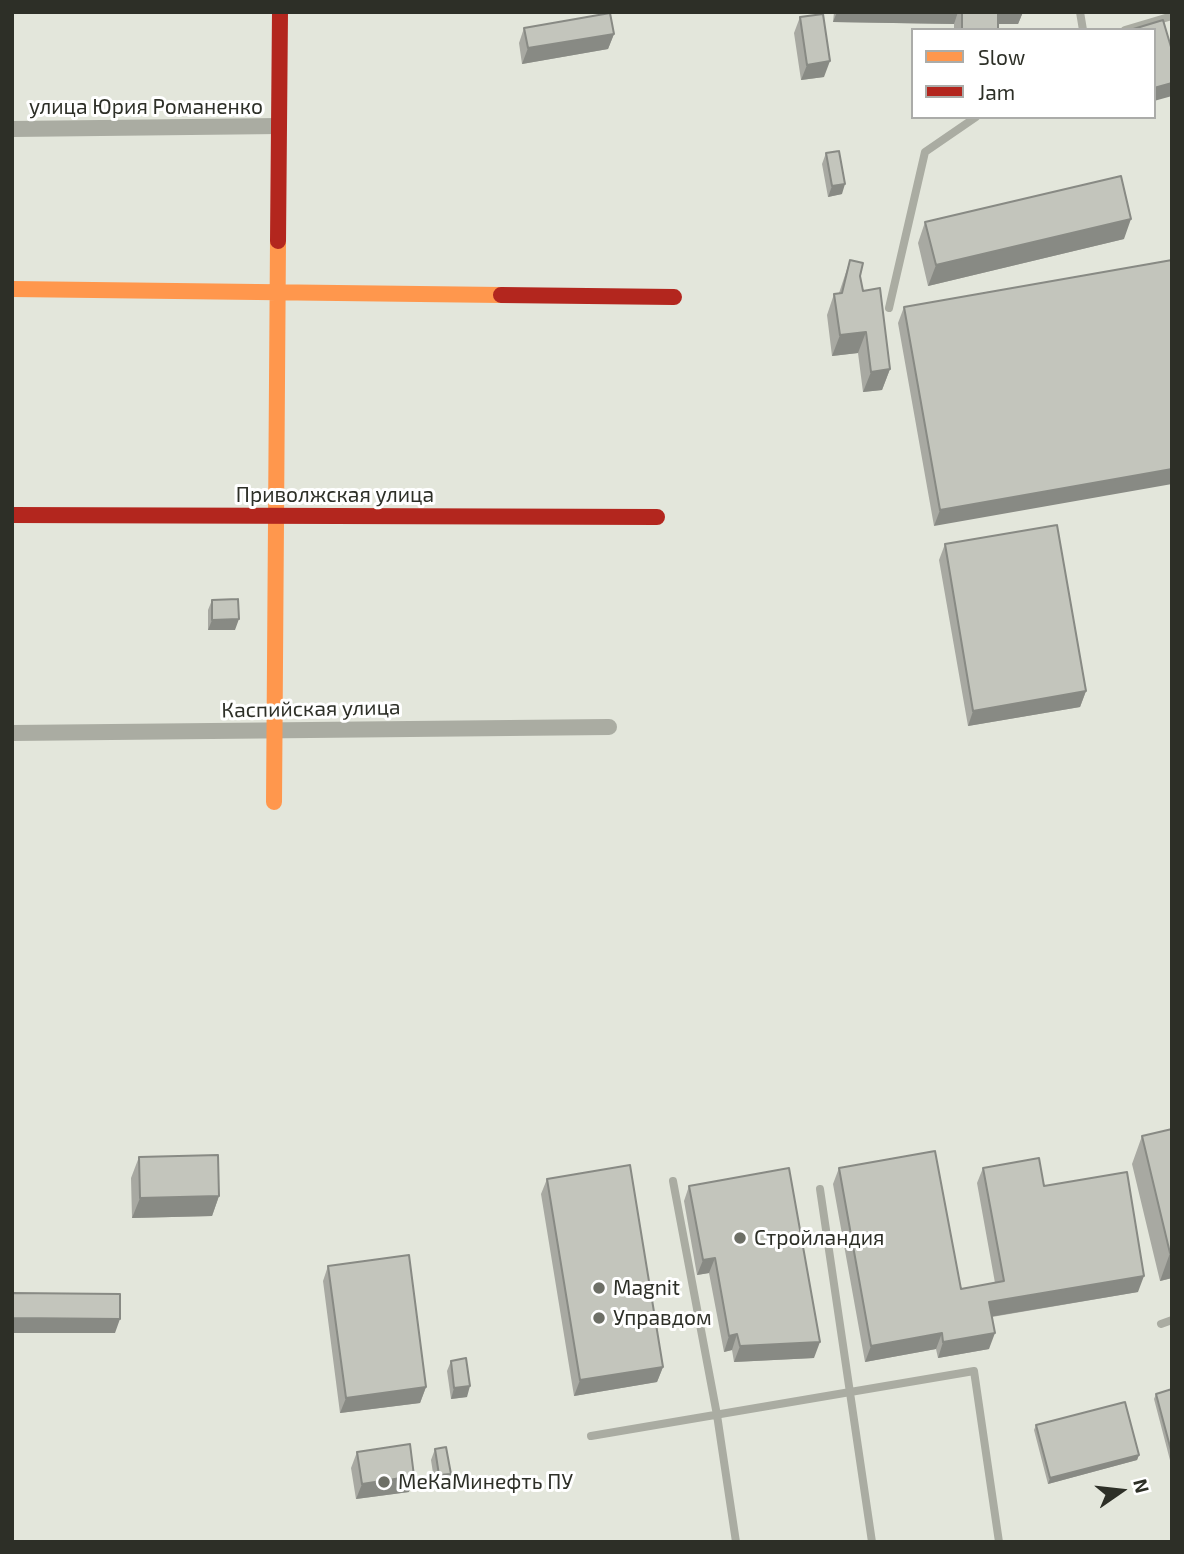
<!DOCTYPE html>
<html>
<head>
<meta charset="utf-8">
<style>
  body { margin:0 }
  #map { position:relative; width:1184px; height:1554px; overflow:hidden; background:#e3e6db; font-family:"Exo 2",sans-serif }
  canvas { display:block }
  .frame { position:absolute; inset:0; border:14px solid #2d2f27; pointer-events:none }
  .legend { position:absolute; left:911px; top:28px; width:245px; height:91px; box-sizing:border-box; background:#fff; border:2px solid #abaca9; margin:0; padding:9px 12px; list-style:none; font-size:21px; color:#2d2f27 }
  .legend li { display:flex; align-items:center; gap:14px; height:35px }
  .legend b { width:35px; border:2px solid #abaca9 }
  .north { position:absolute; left:1086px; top:1456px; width:70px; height:70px; -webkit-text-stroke:5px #fff; paint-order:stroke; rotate:76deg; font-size:19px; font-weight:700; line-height:28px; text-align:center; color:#2d2f27 }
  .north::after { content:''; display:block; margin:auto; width:24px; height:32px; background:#2d2f27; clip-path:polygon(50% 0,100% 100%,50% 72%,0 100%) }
</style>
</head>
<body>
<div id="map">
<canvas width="1184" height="1554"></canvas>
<div class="frame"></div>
<ul class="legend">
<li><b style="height:9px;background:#ff974d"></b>Slow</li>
<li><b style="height:9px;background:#b3261e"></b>Jam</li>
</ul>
<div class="north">N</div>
</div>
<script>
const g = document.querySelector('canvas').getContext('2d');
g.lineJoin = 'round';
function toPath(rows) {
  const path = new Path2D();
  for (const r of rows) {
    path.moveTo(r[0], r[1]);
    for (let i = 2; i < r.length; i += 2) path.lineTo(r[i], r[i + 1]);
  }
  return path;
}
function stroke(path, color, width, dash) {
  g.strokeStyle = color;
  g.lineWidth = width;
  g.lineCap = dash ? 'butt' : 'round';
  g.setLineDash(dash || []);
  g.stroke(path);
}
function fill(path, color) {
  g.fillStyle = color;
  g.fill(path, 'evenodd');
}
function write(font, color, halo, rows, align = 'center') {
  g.font = font + ' "Exo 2",sans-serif';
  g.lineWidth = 6;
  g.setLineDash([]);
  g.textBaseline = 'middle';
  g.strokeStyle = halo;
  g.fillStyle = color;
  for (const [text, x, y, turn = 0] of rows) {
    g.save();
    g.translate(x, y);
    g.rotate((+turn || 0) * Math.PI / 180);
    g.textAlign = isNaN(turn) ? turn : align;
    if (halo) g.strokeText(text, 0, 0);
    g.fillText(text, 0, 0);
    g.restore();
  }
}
stroke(toPath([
  [1080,12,1083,30],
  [1125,30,1172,16],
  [889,308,925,152,976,117],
  [673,1181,717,1415,736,1542],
  [820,1189,872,1542],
  [1161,1324,1172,1320],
  [591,1436,974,1371,999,1542]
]), '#aaaca2', 8);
stroke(toPath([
  [12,129,279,126],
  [12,733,609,727]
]), '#aaaca2', 16);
stroke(toPath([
  [12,289,501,295],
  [274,802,278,241]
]), '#ff974d', 16);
stroke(toPath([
  [278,241,280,12],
  [501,295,674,297],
  [12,515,657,517]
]), '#b3261e', 16);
fill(toPath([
  [834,12,1023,12,1018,24,998,24,998,30,954,30,954,24,833,22],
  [800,17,824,77,801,80,794,33],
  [524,28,614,34,608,49,522,64,519,43],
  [826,153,842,194,828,197,822,164],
  [925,222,1124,239,928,286,918,243],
  [850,260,860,276,863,291,890,369,882,390,863,392,858,353,832,356,827,315,834,294,839,293],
  [1172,260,934,526,898,323,904,307],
  [945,544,1086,691,1080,707,968,726,939,560],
  [212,600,235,630,208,630,208,610],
  [1172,1129,1172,1278,1160,1281,1132,1164,1142,1136],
  [139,1157,219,1196,212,1216,132,1218,131,1178],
  [839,1168,961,1289,995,1283,977,1183,983,1168,1044,1186,1138,1292,992,1317,989,1349,938,1358,936,1349,865,1362,833,1184],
  [547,1179,663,1367,657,1382,574,1396,541,1194],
  [689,1186,814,1358,734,1362,732,1350,724,1352,709,1273,697,1275,684,1201],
  [328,1266,426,1387,420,1403,340,1413,323,1281],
  [451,1361,467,1397,451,1399,447,1371],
  [1172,1389,1172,1464,1171,1464,1154,1399,1156,1394],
  [1036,1425,1139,1455,1137,1460,1048,1484,1034,1430],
  [435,1449,447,1484,435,1486,431,1460],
  [357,1452,409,1492,356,1499,351,1468]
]), '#a8a9a2');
fill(toPath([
  [837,12,958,12,954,24,833,22],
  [994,12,1023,12,1018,24,990,24],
  [614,34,608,49,522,64,528,48],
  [830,61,824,77,801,80,807,65],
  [1172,83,1172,96,1154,101,1154,88],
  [845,184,842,194,828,197,832,186],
  [1131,219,1124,239,928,286,936,265],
  [866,332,858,353,832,356,840,335],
  [890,369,882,390,863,392,871,372],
  [1172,469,1172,484,934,526,940,510],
  [239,619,235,630,208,630,212,620],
  [1086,691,1080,707,968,726,973,711],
  [219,1196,212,1216,132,1218,140,1198],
  [1170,1253,1172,1253,1172,1278,1160,1281],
  [715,1258,709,1273,697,1275,703,1260],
  [1144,1276,1138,1292,983,1318,989,1302],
  [12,1318,120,1319,115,1333,12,1333],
  [942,1333,936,1349,865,1362,871,1346],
  [995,1333,989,1349,938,1358,943,1342],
  [737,1334,732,1350,724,1352,729,1336],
  [820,1342,814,1358,734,1362,740,1346],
  [663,1367,657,1382,574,1396,580,1380],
  [470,1386,467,1397,451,1399,454,1388],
  [426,1387,420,1403,340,1413,346,1398],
  [1139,1455,1137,1460,1048,1484,1050,1478],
  [451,1474,447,1484,435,1486,439,1475],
  [414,1476,409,1492,356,1499,362,1484]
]), '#888a84');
const building = toPath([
  [962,12,998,12,998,30,962,30,962,12],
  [610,13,614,34,528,48,524,28,610,13],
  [823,14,830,61,807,65,800,17,823,14],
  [1163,20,1171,47,1172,46,1172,83,1154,88,1154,30,1130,30,1163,20],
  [839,151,845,184,832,186,826,153,839,151],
  [1121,176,1131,219,936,265,925,222,1121,176],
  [850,260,863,263,860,276,863,291,880,288,890,369,871,372,866,332,840,335,834,294,842,293,850,260],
  [1172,260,1172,469,940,510,904,307,1172,260],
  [1057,525,1086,691,973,711,945,544,1057,525],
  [238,599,239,619,212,620,212,600,238,599],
  [1172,1129,1172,1253,1170,1253,1142,1136,1172,1129],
  [935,1151,961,1289,1004,1281,983,1168,1039,1158,1044,1186,1127,1172,1144,1276,989,1302,995,1333,943,1342,942,1333,871,1346,839,1168,935,1151],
  [218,1155,219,1196,140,1198,139,1157,218,1155],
  [630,1165,663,1367,580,1380,547,1179,630,1165],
  [789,1168,820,1342,740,1346,737,1334,729,1336,715,1258,703,1260,689,1186,789,1168],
  [409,1255,426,1387,346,1398,328,1266,409,1255],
  [12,1293,120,1294,120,1319,12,1318,12,1293],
  [466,1358,470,1386,454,1388,451,1361,466,1358],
  [1172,1389,1172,1454,1156,1394,1172,1389],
  [1125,1402,1139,1455,1050,1478,1036,1425,1125,1402],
  [410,1444,414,1476,362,1484,357,1452,410,1444],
  [446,1447,451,1474,439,1475,435,1449,446,1447]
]);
fill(building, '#c3c5bc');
stroke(building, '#888a84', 2);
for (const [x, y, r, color] of [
  [740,1238,7,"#6d6f66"],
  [599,1288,7,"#6d6f66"],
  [599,1318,7,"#6d6f66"],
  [384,1482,7,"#6d6f66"]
]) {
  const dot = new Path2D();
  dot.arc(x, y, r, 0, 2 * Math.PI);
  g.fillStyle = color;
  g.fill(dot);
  stroke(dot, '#fff', 2.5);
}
write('21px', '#2d2f27', '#fff', [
  ["улица Юрия Романенко",146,107],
  ["Приволжская улица",335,495],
  ["Каспийская улица",311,709,-1]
]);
write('21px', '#2d2f27', '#fff', [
  ["Стройландия",754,1238],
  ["Magnit",613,1288],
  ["Управдом",613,1318],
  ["МеКаМинефть ПУ",398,1482]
], 'left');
</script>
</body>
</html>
